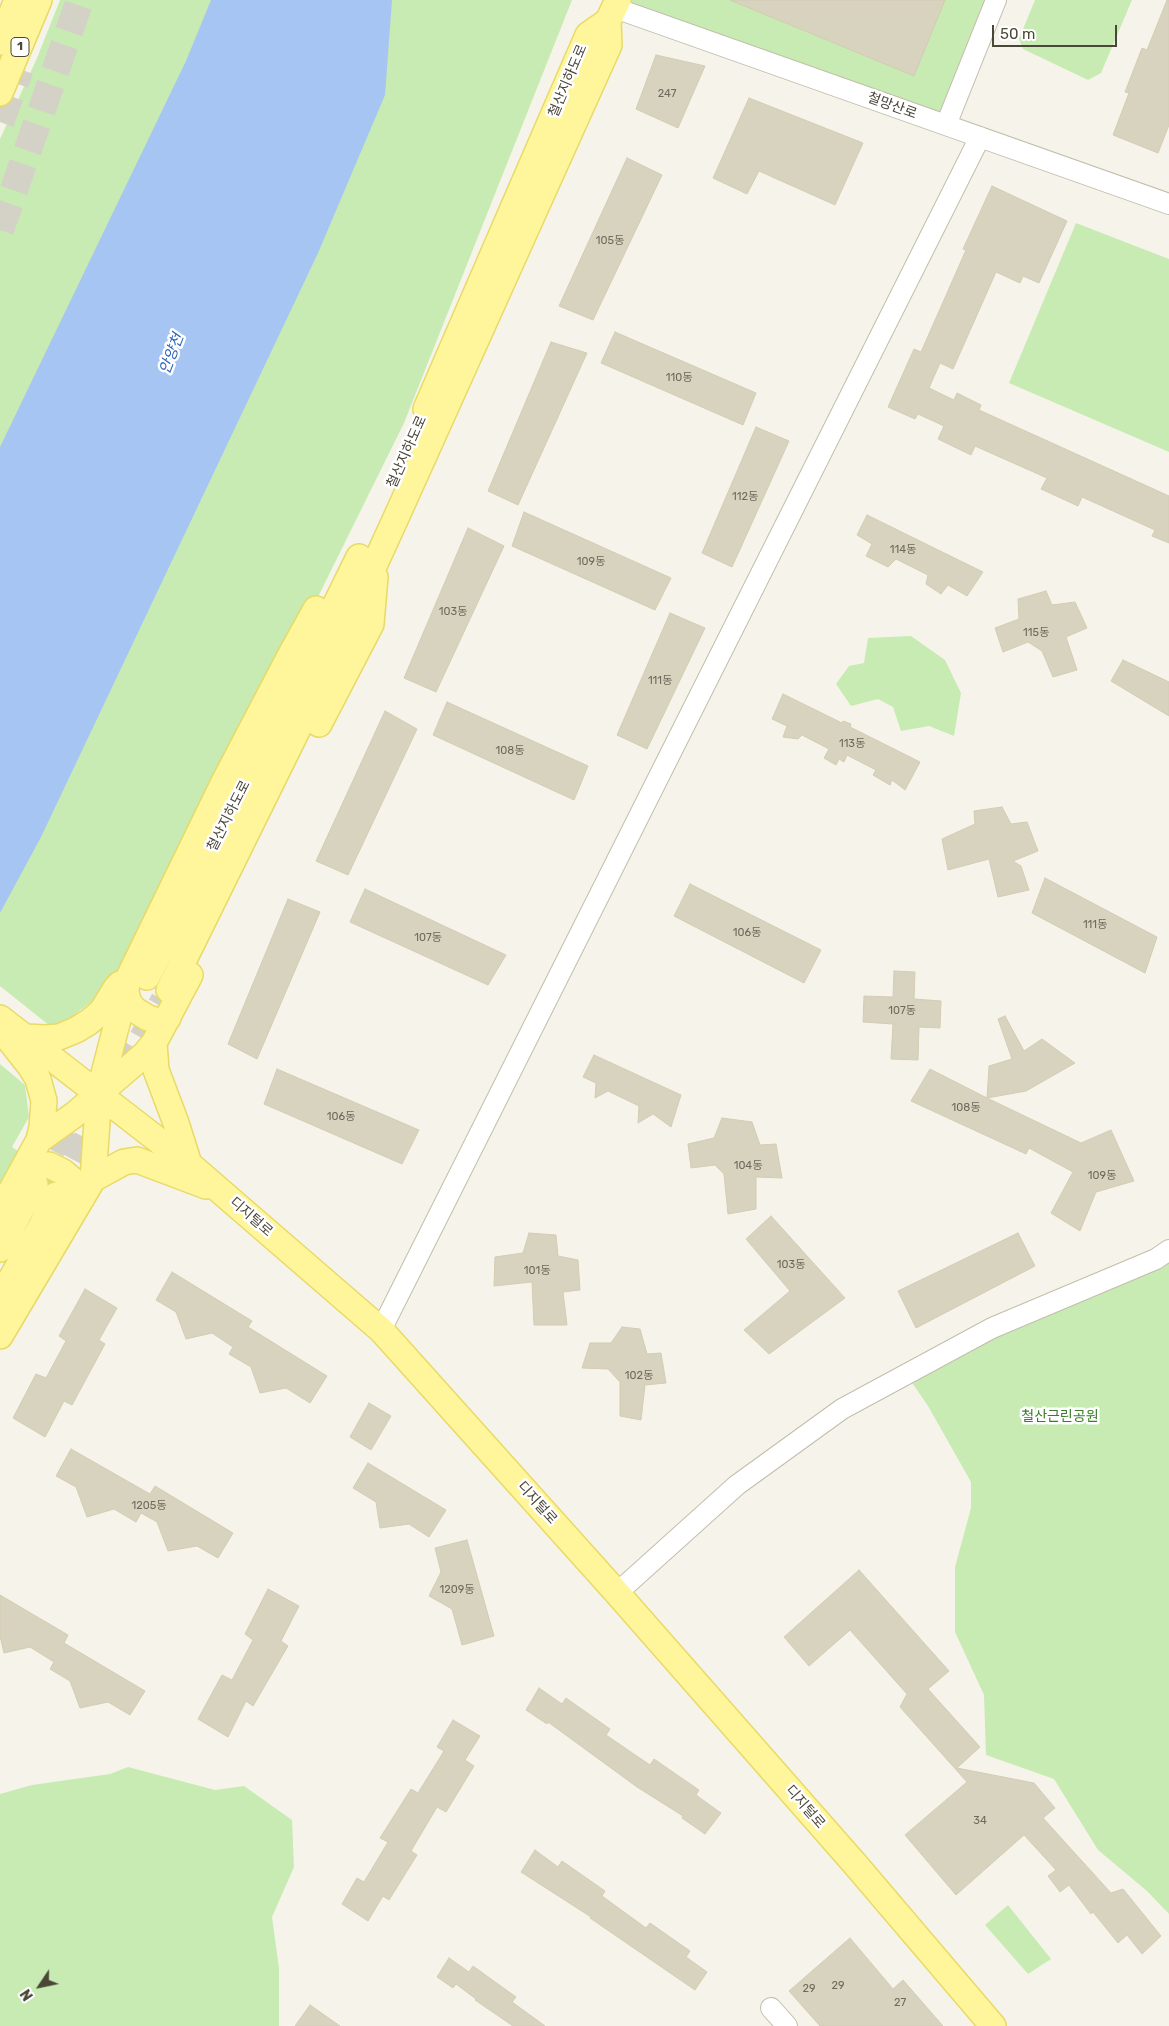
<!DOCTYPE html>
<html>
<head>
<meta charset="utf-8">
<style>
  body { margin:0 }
  #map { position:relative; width:1169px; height:2026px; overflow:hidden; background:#f6f4ea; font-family:Rubik,sans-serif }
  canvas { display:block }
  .north { position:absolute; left:15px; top:1961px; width:50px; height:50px; -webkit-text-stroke:4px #fff; paint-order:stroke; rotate:236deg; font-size:14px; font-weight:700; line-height:20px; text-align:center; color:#4a4638 }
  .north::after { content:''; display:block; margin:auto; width:18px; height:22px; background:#4a4638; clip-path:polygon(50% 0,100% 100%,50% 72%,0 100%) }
  .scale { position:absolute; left:992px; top:25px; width:125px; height:22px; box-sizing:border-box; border:2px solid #4a4638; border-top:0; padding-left:6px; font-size:15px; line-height:18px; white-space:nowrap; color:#4a4638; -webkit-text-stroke:4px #fff; paint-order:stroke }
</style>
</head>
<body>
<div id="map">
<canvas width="1169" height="2026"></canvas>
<div class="north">N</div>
<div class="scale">50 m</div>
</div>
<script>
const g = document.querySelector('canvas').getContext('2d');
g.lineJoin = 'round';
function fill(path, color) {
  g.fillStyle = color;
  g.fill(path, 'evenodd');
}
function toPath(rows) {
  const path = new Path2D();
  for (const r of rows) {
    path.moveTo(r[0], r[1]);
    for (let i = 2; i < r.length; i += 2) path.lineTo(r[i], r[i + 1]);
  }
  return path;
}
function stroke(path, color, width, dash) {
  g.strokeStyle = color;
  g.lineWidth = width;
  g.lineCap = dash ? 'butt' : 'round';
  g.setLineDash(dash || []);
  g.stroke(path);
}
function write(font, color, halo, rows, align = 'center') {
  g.font = font + ' Rubik,"Noto Sans KR",sans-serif';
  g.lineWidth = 5;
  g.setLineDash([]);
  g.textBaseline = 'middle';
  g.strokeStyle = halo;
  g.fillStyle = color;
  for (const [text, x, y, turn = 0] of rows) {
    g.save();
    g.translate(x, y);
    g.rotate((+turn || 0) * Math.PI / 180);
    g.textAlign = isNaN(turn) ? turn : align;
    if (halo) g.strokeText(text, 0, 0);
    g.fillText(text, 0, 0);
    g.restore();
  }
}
fill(toPath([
  [60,0,572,0,404,423,309,615,111,986,55,1030,0,986,0,139,37,58],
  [618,0,996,0,946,125],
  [1035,0,1132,0,1101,73,1088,80,1023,49,1019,39],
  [1076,223,1169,259,1169,452,1009,383],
  [911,636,945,660,961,693,954,736,929,726,901,731,893,707,878,699,851,706,836,684,849,666,864,663,868,638],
  [0,1064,25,1085,29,1117,12,1147,21,1153,0,1189],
  [1169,1250,1169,1914,1147,1891,1098,1850,1054,1779,986,1755,984,1695,955,1632,955,1567,971,1508,971,1482,928,1406,906,1374],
  [128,1767,215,1790,244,1786,292,1820,294,1867,272,1917,279,1968,279,2026,0,2026,0,1794,32,1785,110,1774],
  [1008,1905,1051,1959,1028,1974,985,1925]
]), '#c7ebb2');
fill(toPath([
  [211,0,392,0,385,95,318,253,41,837,0,913,0,447,186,61]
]), '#a6c5f3');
const building = toPath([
  [730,0,945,0,914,76,730,0],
  [1167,0,1169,0,1169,125,1158,153,1113,135,1129,93,1125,92,1142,48,1147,50,1167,0],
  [656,55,705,66,678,128,636,109,656,55],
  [749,98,863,143,835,205,759,171,747,194,713,178,749,98],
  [627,158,662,175,593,320,559,306,627,158],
  [992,186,1067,221,1039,283,1023,276,1020,283,996,272,953,369,940,363,929,388,954,400,957,393,981,405,979,410,1169,496,1169,543,1152,536,1155,530,1082,497,1078,506,1041,489,1047,478,975,446,971,455,938,439,944,426,918,414,915,419,888,407,914,349,921,352,966,250,963,249,992,186],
  [615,332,756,393,743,425,601,363,615,332],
  [551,342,587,353,518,505,488,491,551,342],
  [756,427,789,441,732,567,702,553,756,427],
  [524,512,671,578,655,610,512,546,524,512],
  [867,515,983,572,967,596,948,585,941,594,926,584,928,575,896,559,888,567,866,556,872,544,857,535,867,515],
  [468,528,504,546,436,692,404,678,468,528],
  [1046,591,1052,605,1075,602,1087,628,1066,637,1077,670,1053,677,1042,651,1028,642,1003,652,995,628,1019,619,1018,599,1046,591],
  [670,613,705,628,647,749,617,735,670,613],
  [1123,660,1169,682,1169,716,1111,681,1123,660],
  [783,694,842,723,843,721,851,724,850,727,920,762,905,790,892,780,890,785,873,775,876,770,847,755,844,762,839,759,836,765,824,758,829,749,802,735,798,739,783,737,787,726,772,719,783,694],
  [447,702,588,766,574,800,433,735,447,702],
  [385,711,417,729,348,875,316,861,385,711],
  [1002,807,1011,824,1027,822,1038,851,1013,861,1021,866,1029,890,998,897,989,859,948,870,942,839,975,824,974,811,1002,807],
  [1045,878,1157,937,1145,973,1032,913,1045,878],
  [690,884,821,950,804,983,674,916,690,884],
  [365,889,506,955,488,985,350,922,365,889],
  [288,899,320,912,257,1059,228,1044,288,899],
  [894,971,915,972,914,999,941,1001,940,1028,919,1027,918,1060,891,1059,893,1024,863,1022,864,996,893,997,894,971],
  [1005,1016,1024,1051,1042,1039,1075,1063,1026,1091,987,1098,1081,1143,1111,1130,1134,1181,1096,1192,1080,1231,1051,1213,1073,1172,1029,1148,1026,1154,911,1101,930,1069,987,1098,989,1066,1012,1059,998,1019,1005,1016],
  [594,1055,681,1095,671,1127,653,1114,638,1123,639,1106,608,1091,595,1098,596,1083,583,1077,594,1055],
  [277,1069,419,1130,402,1164,264,1104,277,1069],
  [722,1118,752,1122,760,1145,776,1144,782,1178,756,1177,756,1209,728,1214,724,1174,715,1165,691,1168,688,1144,714,1138,722,1118],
  [771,1216,845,1298,769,1354,744,1330,790,1291,746,1239,771,1216],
  [529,1233,556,1235,558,1256,578,1260,580,1290,563,1292,567,1325,534,1325,532,1282,494,1286,495,1257,523,1253,529,1233],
  [1018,1233,1035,1266,916,1328,898,1291,1018,1233],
  [172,1272,252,1321,248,1327,327,1376,310,1403,286,1388,260,1393,251,1367,229,1354,233,1347,212,1333,186,1339,176,1312,156,1300,172,1272],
  [85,1289,117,1308,99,1340,105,1344,72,1405,64,1401,45,1437,13,1418,36,1374,46,1378,66,1341,59,1336,85,1289],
  [622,1327,640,1329,647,1354,661,1353,666,1383,645,1385,641,1420,620,1416,620,1382,608,1369,582,1368,590,1343,611,1343,622,1327],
  [369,1403,391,1416,371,1450,350,1437,369,1403],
  [71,1449,150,1494,155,1486,233,1533,218,1558,197,1546,168,1551,157,1522,141,1513,136,1522,114,1509,87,1517,76,1487,56,1476,71,1449],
  [368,1463,446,1510,429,1537,409,1524,380,1528,376,1502,353,1488,368,1463],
  [467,1540,494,1636,462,1645,452,1609,429,1596,441,1572,435,1548,467,1540],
  [859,1570,949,1671,928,1689,980,1747,957,1768,1034,1783,1055,1808,1043,1818,1111,1893,1123,1889,1161,1936,1142,1954,1127,1935,1118,1943,1093,1912,1091,1914,1069,1885,1060,1892,1048,1876,1056,1870,1024,1835,956,1895,905,1835,967,1782,900,1707,907,1694,850,1630,809,1666,784,1637,859,1570],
  [268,1589,299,1606,281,1641,288,1646,253,1706,246,1701,228,1737,198,1719,222,1675,232,1680,253,1640,245,1634,268,1589],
  [0,1595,68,1635,64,1643,145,1691,130,1715,108,1702,80,1708,70,1681,50,1669,54,1662,30,1647,4,1653,0,1636,0,1595],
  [539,1688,562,1704,566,1698,610,1729,606,1735,650,1765,654,1759,699,1790,696,1795,721,1813,705,1834,682,1818,683,1816,637,1787,548,1722,547,1724,526,1710,539,1688],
  [453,1720,480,1736,465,1760,474,1766,446,1812,437,1807,411,1851,417,1855,389,1900,383,1896,368,1921,342,1904,357,1878,364,1882,388,1842,380,1838,411,1789,418,1793,444,1751,437,1747,453,1720],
  [535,1850,558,1867,562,1861,605,1891,602,1896,646,1928,650,1923,690,1951,686,1957,707,1972,695,1990,590,1918,591,1917,521,1872,535,1850],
  [850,1938,893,1989,903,1980,943,2026,820,2026,789,1991,850,1938],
  [449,1958,469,1972,473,1966,516,1997,512,2002,545,2026,513,2026,475,2000,476,1999,456,1984,453,1988,437,1977,449,1958],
  [310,2005,340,2026,295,2026,310,2005]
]);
fill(building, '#d8d3bf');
stroke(building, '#d3ccb2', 1);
stroke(toPath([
  [123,1070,163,1000],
  [35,1183,72,1113],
  [57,1193,99,1114]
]), '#d4d1c6', 25, [25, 12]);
stroke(toPath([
  [0,122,20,69],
  [0,230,80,0]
]), '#d4d1c6', 28, [28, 14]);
const minor = toPath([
  [615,8,1169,204],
  [946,125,996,0],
  [381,1330,980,137],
  [617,1593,737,1485,842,1409,992,1328,1156,1259,1169,1250],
  [771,2008,787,2026]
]);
const major = toPath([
  [0,42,17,0],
  [0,93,39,0],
  [426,409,588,35,608,21],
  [319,724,371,624,375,577],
  [147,977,299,679,359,557],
  [125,989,129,1003,135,1010,148,1018,159,1021,168,1018],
  [169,990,318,688,395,520,609,45,608,21,618,0],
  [0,1018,189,1164,381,1330,617,1593,855,1864,993,2026],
  [25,1037,46,1038,59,1037,76,1030,89,1022,102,1011,116,988,120,984],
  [154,1043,156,1070,176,1123,189,1164],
  [39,1140,74,1115,145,1054,154,1043,190,975],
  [22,1171,37,1166,49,1165,63,1172,76,1183,82,1198],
  [93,1179,124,1162,137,1160,206,1186],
  [0,1211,39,1140,42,1127,44,1101,38,1079,30,1066,3,1032],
  [0,1249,35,1184],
  [0,1298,42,1225,56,1195],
  [0,1336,93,1179,99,1093,129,977,224,782,291,654,316,609]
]);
stroke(minor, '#c2beac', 22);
stroke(major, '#e8da66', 28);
stroke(minor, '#fff', 20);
stroke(major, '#fff59a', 25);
write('11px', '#6e695a', null, [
  ["247",667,94],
  ["105동",610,241],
  ["110동",679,378],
  ["112동",745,497],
  ["114동",903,550],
  ["109동",591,562],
  ["103동",453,612],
  ["115동",1036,633],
  ["111동",660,681],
  ["113동",852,744],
  ["108동",510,751],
  ["111동",1095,925],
  ["106동",747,933],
  ["107동",428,938],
  ["107동",902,1011],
  ["108동",966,1108],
  ["106동",341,1117],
  ["104동",748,1166],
  ["109동",1102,1176],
  ["103동",791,1265],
  ["101동",537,1271],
  ["102동",639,1376],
  ["1205동",149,1506],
  ["1209동",457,1590],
  ["34",980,1821],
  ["29",838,1986],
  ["29",809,1989],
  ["27",900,2003]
]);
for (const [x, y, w] of [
  [20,47,18]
]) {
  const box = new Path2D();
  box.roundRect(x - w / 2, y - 9.5, w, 19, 4);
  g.fillStyle = '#fff';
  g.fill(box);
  stroke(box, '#4a4638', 1);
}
write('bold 12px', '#4a4638', null, [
  ["1",20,47]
]);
write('14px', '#4a4638', '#fff', [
  ["철산지하도로",568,81,-67],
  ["철망산로",892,106,20],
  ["철산지하도로",407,452,-66],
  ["철산지하도로",229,816,-63],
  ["디지털로",251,1217,41],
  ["디지털로",537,1503,48],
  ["디지털로",805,1807,49]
]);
write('14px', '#397f28', '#fff', [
  ["철산근린공원",1060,1417]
]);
write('italic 15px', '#2c64bb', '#fff', [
  ["안양천",172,354,-69]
]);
</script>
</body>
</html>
